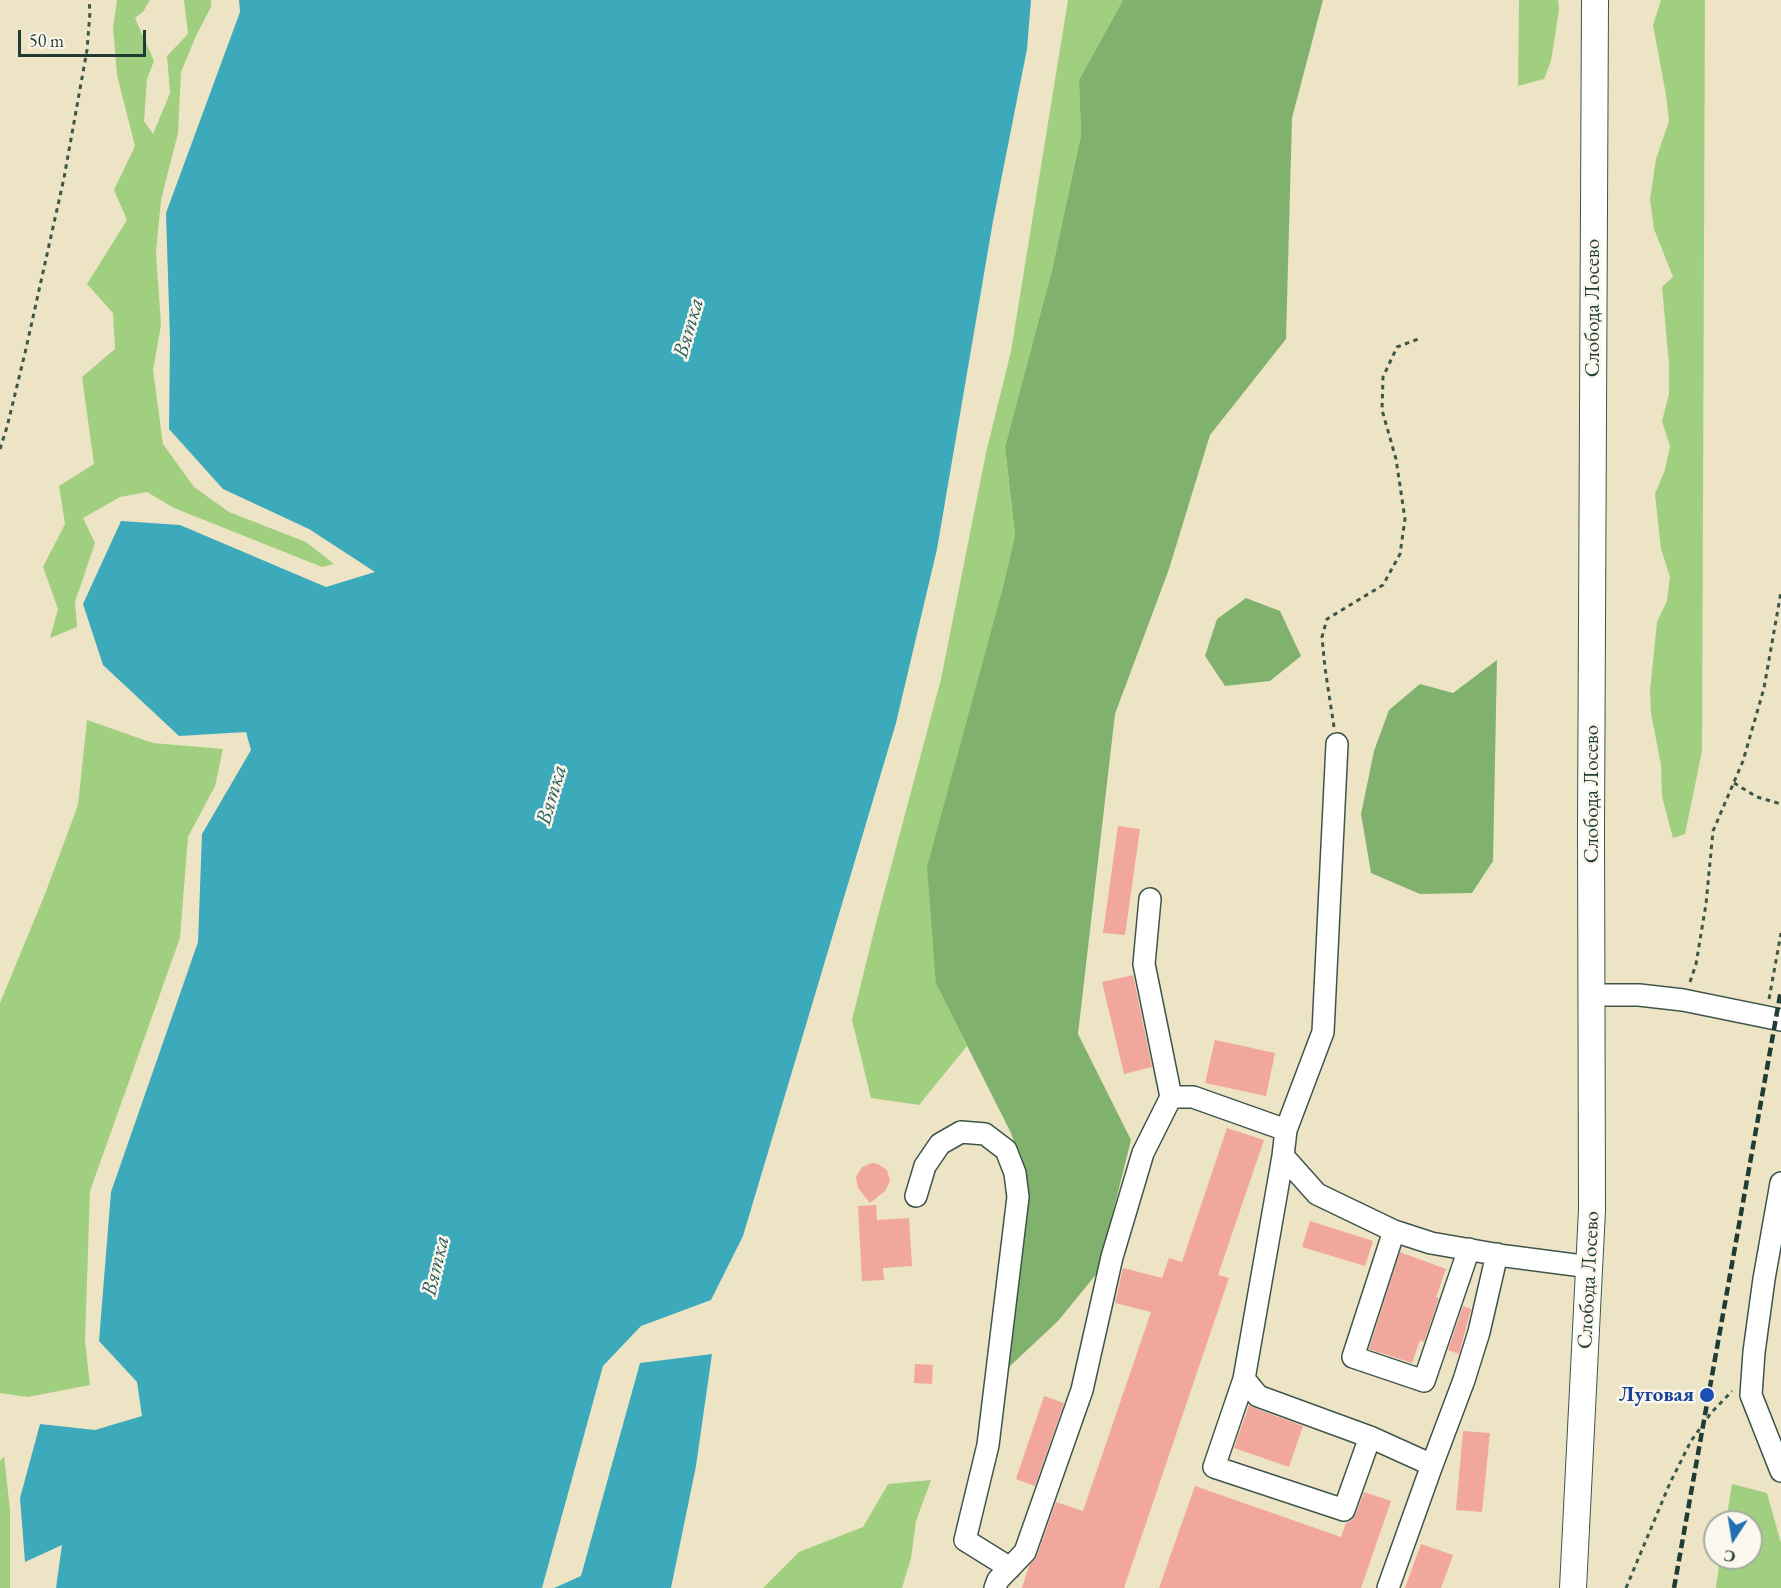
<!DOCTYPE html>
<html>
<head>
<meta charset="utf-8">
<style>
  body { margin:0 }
  #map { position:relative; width:1781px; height:1588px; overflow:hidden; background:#ede4c6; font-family:"EB Garamond",serif }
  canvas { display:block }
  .north { position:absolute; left:1703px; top:1510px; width:60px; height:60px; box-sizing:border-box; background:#fbf7ec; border:2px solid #a3ada2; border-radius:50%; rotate:192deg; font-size:16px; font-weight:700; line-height:24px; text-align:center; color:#1f3d34 }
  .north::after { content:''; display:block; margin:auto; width:21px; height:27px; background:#1f6fb2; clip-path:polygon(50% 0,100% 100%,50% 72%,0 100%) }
  .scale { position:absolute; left:18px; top:30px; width:128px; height:27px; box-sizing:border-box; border:3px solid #1f3d34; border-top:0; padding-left:8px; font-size:18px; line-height:21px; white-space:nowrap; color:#1f3d34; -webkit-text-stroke:4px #fbf7ec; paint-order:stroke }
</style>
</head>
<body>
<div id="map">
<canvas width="1781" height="1588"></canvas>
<div class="north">С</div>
<div class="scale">50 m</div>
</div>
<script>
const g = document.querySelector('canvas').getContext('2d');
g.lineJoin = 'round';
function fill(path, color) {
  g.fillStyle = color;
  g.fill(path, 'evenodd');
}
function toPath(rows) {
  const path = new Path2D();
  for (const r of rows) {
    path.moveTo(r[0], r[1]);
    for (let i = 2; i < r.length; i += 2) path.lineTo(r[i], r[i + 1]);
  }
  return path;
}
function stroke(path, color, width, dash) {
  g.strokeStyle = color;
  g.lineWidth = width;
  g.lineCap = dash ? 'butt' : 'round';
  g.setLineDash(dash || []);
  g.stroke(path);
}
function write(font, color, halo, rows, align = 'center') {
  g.font = font + ' "EB Garamond",serif';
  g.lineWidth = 5;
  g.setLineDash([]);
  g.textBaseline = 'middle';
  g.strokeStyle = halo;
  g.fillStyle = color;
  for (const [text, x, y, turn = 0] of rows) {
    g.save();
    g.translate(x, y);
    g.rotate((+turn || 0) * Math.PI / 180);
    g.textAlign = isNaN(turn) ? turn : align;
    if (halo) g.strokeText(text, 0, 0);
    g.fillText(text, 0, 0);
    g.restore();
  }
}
fill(toPath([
  [117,0,150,0,143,12,135,18,154,61,147,79,144,121,153,134,170,93,167,56,188,34,184,0,211,0,211,7,196,36,181,72,178,133,161,200,156,252,161,325,153,370,163,444,194,487,229,512,306,542,334,564,322,567,174,508,147,492,120,497,83,518,95,543,75,602,77,627,50,638,58,609,43,567,65,524,59,486,94,464,82,377,115,349,113,313,87,284,127,220,114,190,135,146,117,75,113,28],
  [1068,0,1123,0,1079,80,1081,135,1052,270,1005,447,1015,535,1002,591,936,984,967,1046,919,1105,871,1098,852,1020,875,927,941,679,986,453,1011,351],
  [1519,0,1558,0,1559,10,1551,61,1544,79,1518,86],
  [1661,0,1705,0,1702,751,1685,834,1673,838,1662,797,1661,765,1651,713,1650,691,1657,622,1667,601,1670,577,1661,549,1655,494,1665,470,1670,446,1662,421,1669,394,1669,364,1662,287,1673,277,1654,229,1650,199,1656,159,1669,121,1666,95,1653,25],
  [87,720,153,743,223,749,215,786,188,837,180,938,90,1191,85,1341,90,1385,28,1397,0,1393,0,1003,45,894,78,805],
  [4,1456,10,1510,10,1588,0,1588,0,1461],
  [931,1480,916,1521,911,1558,902,1588,763,1588,799,1552,863,1527,888,1484],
  [1732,1484,1767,1493,1781,1543,1781,1588,1716,1588,1720,1558,1751,1558,1751,1522,1726,1522]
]), '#a0d07f');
fill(toPath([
  [1123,0,1323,0,1292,118,1286,339,1210,435,1169,569,1115,714,1078,1034,1131,1140,1098,1272,1058,1321,1009,1367,1025,1175,1011,1133,936,984,927,867,1002,591,1015,535,1005,447,1052,270,1081,135,1079,80],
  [1246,598,1280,611,1301,656,1270,681,1225,686,1205,656,1217,619],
  [1497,660,1493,861,1472,893,1420,894,1371,873,1361,814,1374,751,1389,710,1420,684,1453,693]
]), '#80b26e');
fill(toPath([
  [239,0,1031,0,1027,49,993,221,937,549,896,723,743,1236,711,1300,641,1326,603,1366,542,1588,56,1588,62,1545,25,1562,20,1498,40,1424,95,1430,142,1416,137,1382,99,1341,111,1192,198,942,202,834,251,750,246,732,179,736,103,665,83,604,121,521,180,525,326,587,375,572,309,529,223,489,169,429,170,340,166,213,240,12],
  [712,1354,696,1466,671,1588,554,1588,581,1576,640,1363]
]), '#3daabc');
fill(toPath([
  [1118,826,1140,829,1125,935,1103,933],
  [1133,975,1152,1067,1124,1074,1102,982],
  [1215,1040,1275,1053,1266,1096,1205,1083],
  [1227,1128,1264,1140,1218,1275,1229,1278,1124,1588,1022,1588,1029,1566,1037,1556,1056,1502,1083,1511,1151,1312,1115,1303,1123,1268,1162,1278,1169,1258,1182,1262],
  [872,1163,878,1164,887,1170,890,1181,885,1191,870,1203,858,1188,856,1177,862,1167],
  [876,1205,877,1220,909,1218,912,1266,883,1268,884,1280,862,1281,858,1206],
  [1310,1221,1373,1241,1365,1266,1302,1247],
  [1400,1252,1446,1269,1436,1297,1439,1298,1424,1342,1420,1340,1412,1363,1369,1349],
  [1463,1306,1471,1309,1459,1354,1448,1350],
  [915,1364,933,1365,932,1384,914,1383],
  [1044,1396,1064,1403,1035,1486,1016,1479],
  [1249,1405,1254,1408,1303,1426,1289,1467,1234,1448],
  [1463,1431,1490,1433,1482,1512,1456,1510],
  [1195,1486,1341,1537,1346,1523,1352,1520,1356,1514,1364,1492,1391,1501,1361,1588,1159,1588],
  [1421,1544,1453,1555,1441,1588,1405,1588]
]), '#f1a79b');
const minor = toPath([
  [1150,899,1144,964,1171,1097],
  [1593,995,1639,995,1683,1000,1781,1020],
  [1286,1130,1323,1032,1337,744],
  [1283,1156,1244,1379,1258,1396,1370,1437,1432,1465,1388,1588],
  [1781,1183,1764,1279,1754,1352,1751,1395,1781,1471],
  [916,1196,925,1166,940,1144,961,1132,985,1134,1006,1150,1015,1173,1018,1197,988,1445,965,1540,1010,1568],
  [1394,1231,1353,1357,1424,1381,1469,1249],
  [1244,1379,1214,1467,1344,1510,1370,1437],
  [1432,1465,1464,1380,1479,1332,1497,1254],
  [995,1588,998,1580,1025,1552,1082,1390,1112,1257,1143,1153,1171,1097,1193,1097,1286,1130,1283,1156,1317,1194,1394,1231,1431,1243,1506,1256,1590,1267]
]);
const major = toPath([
  [1573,1588,1592,1210,1591,827,1595,0]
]);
stroke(minor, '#3e564a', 24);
stroke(major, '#3e564a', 28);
stroke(toPath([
  [0,449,7,427,25,353,64,178,87,50,90,12,89,0],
  [1334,727,1325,668,1322,637,1327,619,1383,585,1400,554,1405,519,1396,459,1382,410,1383,377,1397,347,1421,338],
  [1734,783,1757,797,1781,804],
  [1690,982,1696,964,1706,904,1713,831,1743,761,1764,688,1781,592],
  [1769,999,1781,933],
  [1626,1588,1670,1483,1691,1441,1711,1413,1732,1391]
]), '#3e564a', 3, [4.5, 4.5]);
stroke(minor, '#fff', 21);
stroke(major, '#fff', 26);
stroke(toPath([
  [1674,1588,1781,990]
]), '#1f3d34', 4.5, [9, 4.5]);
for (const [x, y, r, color] of [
  [1707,1395,8,"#1a4fb4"]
]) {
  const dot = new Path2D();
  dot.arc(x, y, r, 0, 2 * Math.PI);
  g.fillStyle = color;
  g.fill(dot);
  stroke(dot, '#fbf7ec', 2);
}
write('21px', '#1f3d34', '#fbf7ec', [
  ["Слобода Лосево",1593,308,-90],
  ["Слобода Лосево",1592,794,-90],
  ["Слобода Лосево",1589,1280,-87]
]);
write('bold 21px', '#164399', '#fbf7ec', [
  ["Луговая",1694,1395]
], 'right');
write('italic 22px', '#285e5d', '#fbf7ec', [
  ["Вятка",689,328,-74],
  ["Вятка",552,795,-74],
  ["Вятка",436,1266,-77]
]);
</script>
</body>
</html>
